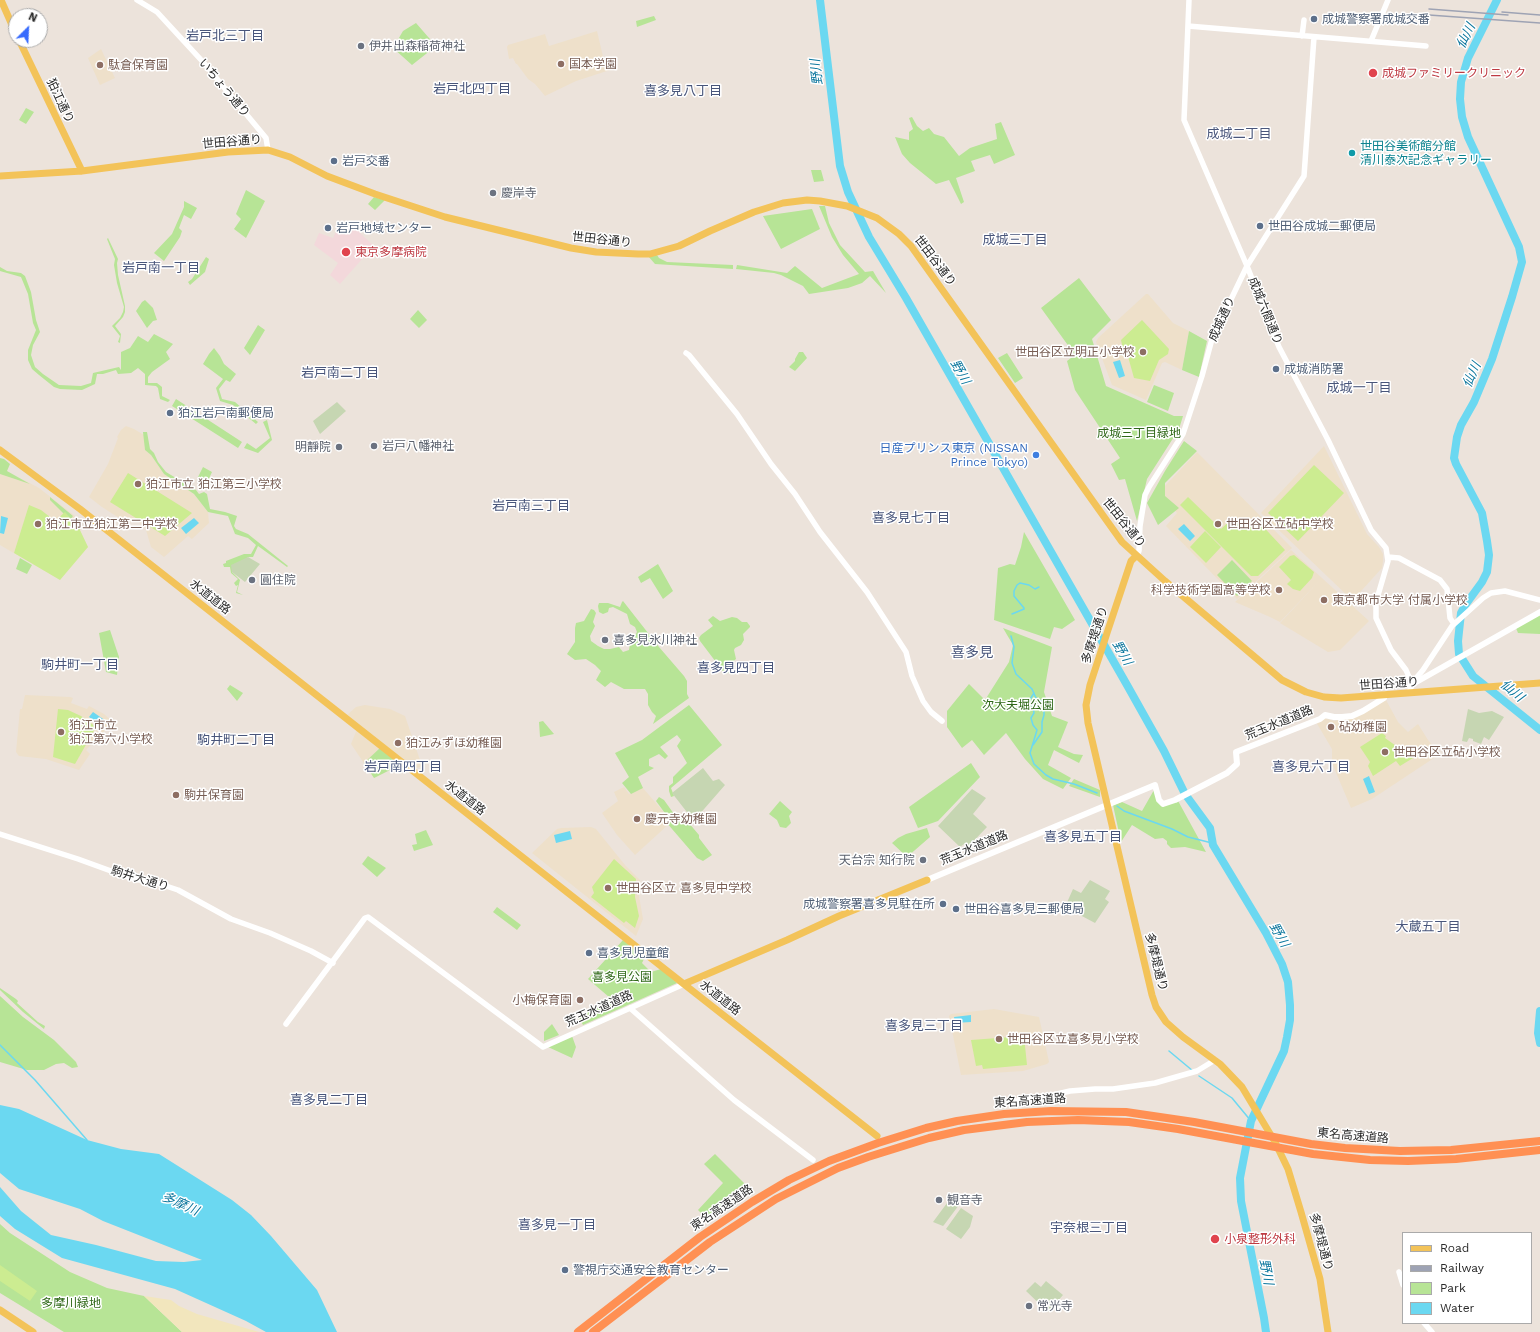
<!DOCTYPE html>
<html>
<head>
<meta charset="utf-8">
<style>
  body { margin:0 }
  #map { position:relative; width:1540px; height:1332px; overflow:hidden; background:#ece3db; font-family:"Work Sans",sans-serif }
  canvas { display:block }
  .legend { position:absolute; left:1402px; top:1232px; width:130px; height:92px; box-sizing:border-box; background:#fff; border:1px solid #aaa; margin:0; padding:5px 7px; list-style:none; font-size:12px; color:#2a2a2a }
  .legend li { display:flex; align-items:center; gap:8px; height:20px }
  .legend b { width:20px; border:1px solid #aaa }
  .north { position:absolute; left:8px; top:8px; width:40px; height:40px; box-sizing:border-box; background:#fff; border:1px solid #aaa; border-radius:50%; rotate:24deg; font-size:11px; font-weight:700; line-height:16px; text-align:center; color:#2a2a2a }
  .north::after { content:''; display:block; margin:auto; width:14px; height:18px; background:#376bfd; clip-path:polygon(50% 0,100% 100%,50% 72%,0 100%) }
</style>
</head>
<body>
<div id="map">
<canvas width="1540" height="1332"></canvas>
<ul class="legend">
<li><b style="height:5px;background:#f3c359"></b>Road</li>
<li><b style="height:5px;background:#9ea3b4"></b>Railway</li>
<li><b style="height:11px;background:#b7e496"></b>Park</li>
<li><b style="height:11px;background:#6bd8f1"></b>Water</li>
</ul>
<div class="north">N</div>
</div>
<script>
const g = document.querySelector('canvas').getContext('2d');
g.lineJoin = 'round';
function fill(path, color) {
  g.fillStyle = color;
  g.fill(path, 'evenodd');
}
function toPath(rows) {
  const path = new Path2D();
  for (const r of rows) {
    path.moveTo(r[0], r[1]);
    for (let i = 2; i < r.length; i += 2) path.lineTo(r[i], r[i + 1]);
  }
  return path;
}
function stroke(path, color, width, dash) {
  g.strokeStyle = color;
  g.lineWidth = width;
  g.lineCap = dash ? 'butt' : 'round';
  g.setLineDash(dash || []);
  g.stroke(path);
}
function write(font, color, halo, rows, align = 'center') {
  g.font = font + ' "Work Sans","Noto Sans JP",sans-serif';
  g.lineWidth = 3;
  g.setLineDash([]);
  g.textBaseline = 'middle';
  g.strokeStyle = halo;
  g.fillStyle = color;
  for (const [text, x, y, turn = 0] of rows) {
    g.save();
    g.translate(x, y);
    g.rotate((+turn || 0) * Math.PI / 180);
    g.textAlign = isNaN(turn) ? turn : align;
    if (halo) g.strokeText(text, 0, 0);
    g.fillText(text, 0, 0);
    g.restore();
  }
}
fill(toPath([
  [597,31,605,65,612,63,613,69,576,81,545,96,535,84,528,79,517,64,516,64,513,58,509,59,507,47,508,45,545,34,549,46],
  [101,49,115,78,100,85,88,58],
  [1146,294,1148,294,1173,323,1189,331,1182,370,1165,362,1162,363,1146,400,1112,385,1096,342,1098,338],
  [126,426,134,429,144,435,145,450,151,455,164,474,194,494,208,512,209,523,192,539,188,536,164,557,151,547,146,530,139,522,135,521,130,522,116,516,102,507,89,497,108,464,118,438,117,437,121,430],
  [1324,446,1367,534,1379,547,1383,554,1383,561,1382,568,1353,600,1352,600,1261,513],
  [1197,452,1292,548,1237,599,1166,526,1177,513,1165,499,1163,488],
  [0,471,26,481,39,488,75,516,73,520,79,528,88,547,60,580,0,545],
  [1291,550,1322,578,1280,622,1270,617,1235,602],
  [1322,578,1369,621,1340,650,1328,652,1280,623],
  [25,695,70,697,73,698,71,703,87,709,89,706,104,714,113,722,86,750,90,754,79,770,46,759,19,756,16,752,20,709,22,709],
  [1386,700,1398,722,1408,732,1418,724,1428,740,1440,754,1372,799,1351,808,1332,763,1332,749,1316,722,1325,718,1334,721,1352,717],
  [365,705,390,709,405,716,422,766,415,769,347,715,356,707],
  [357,729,400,765,374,778,351,744],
  [624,787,629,794,643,788,667,816,666,822,669,824,635,855,617,835,602,813,618,801,614,792],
  [591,827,596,829,625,865,640,880,639,896,643,919,636,936,532,853,557,829,561,828],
  [994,1009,1039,1017,1049,1062,1047,1064,1023,1071,961,1075,949,1016,951,1014]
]), '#eee0ca');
fill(toPath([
  [350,224,361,231,360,233,373,245,363,258,340,284,330,275,338,263,314,245,319,233,333,238,339,225,347,229]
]), '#f3d8db');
fill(toPath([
  [654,16,656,20,637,27,636,21],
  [416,23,436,46,412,65,393,48,403,31],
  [26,108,34,112,26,124,19,120],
  [912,117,917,126,923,131,929,128,934,134,944,137,959,156,970,148,997,139,995,124,1001,122,1015,155,994,164,990,155,971,161,975,171,956,178,964,202,961,204,949,180,936,184,910,163,902,154,895,137,909,140,909,132,913,129,909,118],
  [811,170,821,170,824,181,814,182],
  [246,190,265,201,246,238,234,229,241,219,236,214],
  [374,197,385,200,375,210,368,204],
  [184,201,197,208,191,219,184,215,179,228,182,231,180,237,164,261,154,253,172,234,184,207],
  [819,206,825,206,829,223,840,245,865,272,873,271,886,293,870,276,862,283,848,288,809,294,803,286,781,275,774,273,736,269,737,265,787,273,795,266,822,288,859,274,843,255,832,237],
  [812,209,820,229,781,249,763,216],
  [108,238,118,259,117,263,118,275,125,306,125,312,123,317,115,326,121,334,120,343,118,342,120,336,112,326,120,318,123,312,124,307,117,283,114,265,115,259,107,239],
  [657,255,659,258,667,262,733,265,733,269,655,264,648,256],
  [206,257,209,259,205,272,190,285,188,282,192,279],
  [0,267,7,271,21,273,25,276,31,292,36,320,40,332,33,345,31,355,35,367,43,374,59,385,81,386,91,383,93,373,119,367,121,370,121,352,130,348,138,336,148,342,154,334,173,344,166,352,170,359,152,372,148,377,148,383,157,383,162,387,162,396,170,400,168,402,160,399,158,388,156,386,145,385,145,374,138,368,131,373,118,374,116,370,103,374,97,374,95,384,82,390,60,389,54,387,39,375,32,369,28,360,28,350,36,330,33,323,28,294,21,277,0,271],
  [1079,278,1111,320,1092,339,1106,386,1174,416,1183,416,1179,429,1147,479,1137,521,1125,479,1119,480,1111,464,1120,458,1075,390,1067,361,1075,355,1041,308],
  [145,300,153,308,157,320,153,321,147,328,136,311,142,302],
  [418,310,427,320,419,328,410,319],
  [258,325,265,330,250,355,244,348],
  [1189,331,1207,341,1199,377,1182,370],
  [214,348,220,356,224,364,236,374,230,382,226,380,219,389,222,399,235,402,258,422,256,424,233,405,220,401,216,388,223,379,203,364,209,354],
  [799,352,803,352,807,358,795,371,789,367,795,361,795,359],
  [1007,353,1023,378,1015,383,998,358],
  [1154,385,1174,393,1168,411,1147,402],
  [176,399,242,442,238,448,172,406],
  [267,420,272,440,258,453,244,448,247,443,256,449,270,438,263,422],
  [143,432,147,432,150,449,154,453,158,462,166,472,196,490,199,494,204,492,207,494,210,509,225,512,237,516,234,526,236,529,248,534,288,566,287,567,258,546,253,557,248,557,232,572,240,580,237,592,243,595,236,593,238,585,236,586,234,583,238,579,231,573,230,567,224,567,223,564,226,563,226,561,244,554,251,554,256,545,248,538,235,534,228,516,208,512,194,494,164,474,151,455,145,450],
  [1184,441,1197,451,1165,483,1165,496,1179,508,1158,525,1147,503,1165,471],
  [0,458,4,459,10,464,7,471,30,484,0,474],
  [203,467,212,472,206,485,202,479,198,477],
  [50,497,73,516,70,520,50,500],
  [1024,532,1075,620,1062,629,1054,627,1050,639,994,620,998,568,1010,564,1015,565,1021,547],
  [20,558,32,565,27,574,16,569],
  [1232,560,1252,581,1237,596,1217,575],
  [658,564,673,591,663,599,650,578,641,583,638,577],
  [623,601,659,647,684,676,687,681,687,694,689,698,653,724,656,716,652,712,648,705,648,694,645,689,624,689,611,682,605,687,596,680,601,671,595,665,586,659,575,660,567,654,575,642,575,628,576,623,584,621,591,609,594,610,596,613,593,622,595,626,590,636,591,641,598,646,604,649,610,649,619,647,623,652,629,650,630,644,637,632,635,627,630,624,627,614,613,607,609,608,608,612,603,614,599,612,598,606,599,603,608,603,620,607,622,602],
  [1540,615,1540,634,1518,633,1516,628],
  [713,616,720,621,732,617,737,618,742,622,747,622,750,626,750,627,743,634,744,640,741,645,735,648,734,650,736,659,732,662,735,666,731,672,725,674,700,641,699,638,701,635,713,626,708,620],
  [1003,628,1052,647,1044,692,1052,716,1068,722,1058,747,1074,754,1083,755,1079,763,1054,750,1048,765,1071,778,1063,789,1043,779,1025,759,1006,733,984,755,972,740,962,748,947,727,947,711,969,684,985,700,1009,662,1013,645],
  [110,630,119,657,117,675,106,672,99,633],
  [230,685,243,693,237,701,227,689],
  [689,705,722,745,671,788,674,796,671,797,669,791,669,786,673,783,673,777,687,763,677,746,681,740,677,735,660,747,668,756,665,759,659,754,649,759,649,766,654,768,638,777,643,788,631,794,622,783,629,777,615,753,642,740],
  [543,721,554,734,540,737,539,722],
  [380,748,400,765,374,778,364,763],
  [971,763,980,777,938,821,918,828,909,807],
  [1074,779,1100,790,1100,797,1069,786],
  [1154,790,1162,806,1177,799,1206,852,1185,847,1171,848,1167,844,1167,841,1163,838,1155,839,1132,825,1121,842,1113,805,1122,802,1142,811],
  [659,797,664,800,674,814,685,818,688,822,699,835,699,838,712,855,703,861,697,858,666,822,667,816,656,801],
  [780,801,792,812,789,816,791,823,786,828,780,827,777,820,769,814],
  [927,828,930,837,907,857,892,843,898,838,906,834],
  [426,830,433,845,414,851,412,845,417,844,415,834],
  [368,856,386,868,377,877,362,864],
  [497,907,521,925,517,930,493,912],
  [623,940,645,957,642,963,651,972,661,969,677,983,583,1025,578,1016,599,1006,609,997,588,979],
  [0,988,16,999,18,1001,17,1003,38,1022,45,1026,44,1029,23,1012,0,990],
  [0,996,23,1017,54,1040,76,1062,78,1067,72,1068,64,1063,56,1064,44,1070,27,1070,0,1062],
  [552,1024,559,1035,544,1041,544,1032],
  [572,1036,576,1047,572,1058,548,1047],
  [715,1154,750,1189,705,1217,698,1210,723,1183,704,1164],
  [0,1224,10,1233,70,1272,107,1288,144,1296,182,1332,64,1332,0,1293]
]), '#b7e496');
fill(toPath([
  [144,1296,171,1300,179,1306,197,1314,259,1332,182,1332]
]), '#f2e6bd');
fill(toPath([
  [337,402,346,411,320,434,313,421],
  [248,557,260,564,245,582,232,572,231,565],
  [1468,709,1479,713,1492,711,1504,717,1489,740,1484,737,1481,744,1473,741,1473,739,1469,738,1467,742,1462,741],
  [703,768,713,781,719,779,725,785,698,816,690,816,672,793],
  [972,789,986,798,973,814,987,827,967,848,964,844,960,847,938,826],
  [1090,880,1110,891,1105,899,1109,902,1095,923,1065,907,1073,889,1081,893],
  [950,1199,959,1205,944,1225,943,1226,933,1222],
  [961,1208,973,1216,970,1227,961,1239,946,1229],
  [1046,1281,1063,1295,1048,1312,1026,1291,1035,1282,1041,1287]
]), '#c6d6b2');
fill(toPath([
  [1142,320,1169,349,1168,354,1159,360,1150,381,1134,378,1127,353,1124,353,1121,340],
  [1314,465,1344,493,1298,541,1268,513],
  [128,473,192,513,165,536,110,502],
  [1188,497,1221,529,1232,519,1239,525,1245,526,1250,525,1256,519,1285,550,1258,576,1251,576,1180,505],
  [29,505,41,510,55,521,65,512,79,528,88,547,60,580,14,553],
  [1205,531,1221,547,1206,563,1190,547],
  [1294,555,1314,572,1312,578,1300,591,1293,589,1287,584,1291,580,1279,567,1290,556],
  [58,709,68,710,81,716,96,727,75,764,53,757],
  [1382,733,1386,736,1385,738,1413,758,1400,766,1396,761,1373,776,1368,766,1370,762,1360,747],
  [614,859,636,879,635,897,639,916,635,928,626,921,624,923,591,897,594,893,592,887],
  [1024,1036,1027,1065,983,1069,982,1065,976,1066,971,1040],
  [0,1265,37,1291,30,1301,0,1281]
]), '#ccec91');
fill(toPath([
  [1120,360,1125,376,1119,378,1113,362],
  [1,516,8,518,4,534,0,533],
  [194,518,199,523,186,534,181,528],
  [1184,524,1195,536,1190,541,1178,529],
  [93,712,106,721,102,726,89,717],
  [1369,776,1375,792,1369,794,1363,779],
  [570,831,572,839,556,843,554,835],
  [971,1015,971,1022,955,1023,954,1017],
  [0,1105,19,1109,87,1140,121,1149,159,1154,232,1200,251,1215,271,1236,317,1290,337,1332,266,1332,246,1321,175,1289,62,1258,15,1229,0,1216,0,1187,21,1211,51,1235,96,1245,156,1261,184,1262,202,1260,103,1221,80,1209,19,1189,0,1173]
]), '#6bd8f1');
stroke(toPath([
  [1012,614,1024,609,1024,608,1014,596,1014,591,1017,585,1020,583,1029,585,1035,589,1039,587],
  [1011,636,1014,647,1012,663,1016,674,1032,689,1036,698,1041,701,1044,707,1044,715,1042,722,1042,732,1033,745],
  [1033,725,1037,730,1030,753,1034,764,1046,775,1053,779,1074,784,1097,793],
  [1033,725,1031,718,1034,713,1033,707,1029,701,1034,693],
  [1117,806,1124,811,1172,829,1188,837,1212,843],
  [0,1045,35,1080,87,1140],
  [1169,1051,1193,1071],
  [1199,1076,1232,1098,1251,1121]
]), '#6bd8f1', 1.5);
stroke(toPath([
  [820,0,840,166,848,192,869,237,906,298,1127,685,1164,751,1185,794,1210,828,1213,845,1266,933,1282,964,1288,982,1290,1005,1290,1020,1287,1037,1284,1051,1251,1121,1240,1178,1241,1201,1264,1318,1266,1332],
  [1497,0,1468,58,1461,82,1460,99,1462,117,1468,137,1519,247,1522,262,1512,297,1492,359,1474,402,1461,425,1457,437,1454,458,1456,464,1482,513,1487,541,1489,555,1487,572,1482,582,1466,604,1461,613,1458,641,1459,654,1473,676,1540,730],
  [1540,1011,1538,1033,1540,1043]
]), '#6bd8f1', 8);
stroke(toPath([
  [137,0,157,12,203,62,266,138,268,150],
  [1189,0,1184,120,1247,266,1279,347,1328,440,1371,530,1386,548,1388,561,1376,602,1376,618,1391,650,1406,670,1410,679,1411,685],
  [1188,26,1426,46],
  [1302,36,1304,20],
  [1371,41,1388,0],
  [686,353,689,355,737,414,771,464,795,494,820,532,867,592,906,652,912,676,923,701,931,712,942,721],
  [1136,556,1139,551,1140,526,1145,495,1149,487,1183,434,1202,376,1212,339,1247,266,1304,176,1314,37],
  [1388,557,1399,558,1440,580,1447,589,1450,618,1454,624],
  [1412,683,1423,670,1452,626,1483,598,1491,593,1505,591,1540,600],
  [0,834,78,859,133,879,154,882,178,890,231,919,270,933,311,951,333,963],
  [630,1008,734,1100,813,1160],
  [286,1024,365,918,368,917,543,1047,684,984],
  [1011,1102,1053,1095,1070,1091,1095,1089,1113,1089,1155,1083,1197,1071,1215,1060],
  [1399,1272,1403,1285],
  [1424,1323,1432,1332]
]), '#fff', 5.5);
stroke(toPath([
  [1410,693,1411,685,1540,612],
  [927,880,1155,785,1159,800,1163,804,1175,800,1227,773,1237,764,1236,752,1320,719,1325,715,1334,717,1342,717,1352,716,1363,711,1384,698,1385,694]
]), '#fff', 6);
stroke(toPath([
  [1,0,16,34],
  [19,40,82,171],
  [0,176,82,171,228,152,268,150,290,157,327,176,375,194,445,217,571,248,596,252,638,254,650,254,679,246,710,231,754,212,783,203,807,200,820,201,847,206,877,218,899,234,911,246,1122,542,1165,581,1282,680,1306,692,1324,697,1341,698,1540,683],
  [0,450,80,509,877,1136],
  [1136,556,1131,561,1108,630,1090,685,1086,705,1088,723,1152,995,1156,1007,1166,1022,1183,1037,1220,1064,1242,1087,1275,1142,1288,1169,1301,1212,1320,1279,1328,1332],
  [684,984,787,940,839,916,927,880],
  [0,1310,33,1332]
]), '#f3c359', 7);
stroke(toPath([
  [578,1332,700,1237,752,1202,789,1180,829,1161,878,1143,926,1128,957,1121,1004,1114,1051,1111,1126,1112,1194,1122,1311,1144,1345,1148,1400,1151,1451,1150,1540,1141],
  [593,1332,710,1242,776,1199,838,1168,868,1157,929,1138,964,1130,1027,1122,1078,1120,1129,1122,1178,1129,1313,1154,1370,1160,1408,1161,1456,1159,1540,1150]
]), '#ff9053', 8);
stroke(toPath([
  [1429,9,1508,15],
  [1502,12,1540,15],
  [1429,15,1540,23]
]), '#9ea3b4', 1.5);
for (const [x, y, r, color] of [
  [1314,19,4,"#5c6f8a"],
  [361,46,4,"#6b7280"],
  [561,64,4,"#8d6e63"],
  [100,65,4,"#8d6e63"],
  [1373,73,5,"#e0444e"],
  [1352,153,4,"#0f9aa8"],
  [334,161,4,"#5c6f8a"],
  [493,193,4,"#6b7280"],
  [1260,226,4,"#5c6f8a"],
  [328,228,4,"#5c6f8a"],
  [346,252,5,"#e0444e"],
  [1143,352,4,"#8d6e63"],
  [1276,369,4,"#5c6f8a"],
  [170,413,4,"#5c6f8a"],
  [374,446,4,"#6b7280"],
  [339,447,4,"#6b7280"],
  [1036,455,4,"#3f7fe0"],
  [138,484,4,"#8d6e63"],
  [38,524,4,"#8d6e63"],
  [1218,524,4,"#8d6e63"],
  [252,580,4,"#6b7280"],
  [1279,590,4,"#8d6e63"],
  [1324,600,4,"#8d6e63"],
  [605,640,4,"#6b7280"],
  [1331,727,4,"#8d6e63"],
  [61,732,4,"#8d6e63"],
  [398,743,4,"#8d6e63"],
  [1385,752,4,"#8d6e63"],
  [176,795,4,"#8d6e63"],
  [637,819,4,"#8d6e63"],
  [923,860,4,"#6b7280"],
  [608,888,4,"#8d6e63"],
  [943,904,4,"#5c6f8a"],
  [956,909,4,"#5c6f8a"],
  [589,953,4,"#5c6f8a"],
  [580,1000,4,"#8d6e63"],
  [999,1039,4,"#8d6e63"],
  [939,1200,4,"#6b7280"],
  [1215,1239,5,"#e0444e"],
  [565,1270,4,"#5c6f8a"],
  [1029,1306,4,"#6b7280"]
]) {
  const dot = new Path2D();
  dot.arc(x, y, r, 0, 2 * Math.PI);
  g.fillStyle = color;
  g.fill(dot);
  stroke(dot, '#fff', 1.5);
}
write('12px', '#4e5e75', '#fff', [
  ["成城警察署成城交番",1322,19],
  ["岩戸交番",342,161],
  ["世田谷成城二郵便局",1268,226],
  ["岩戸地域センター",336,228],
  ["成城消防署",1284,369],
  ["狛江岩戸南郵便局",178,413],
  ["成城警察署喜多見駐在所",935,904,"right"],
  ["世田谷喜多見三郵便局",964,909],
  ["喜多見児童館",597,953],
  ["警視庁交通安全教育センター",573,1270]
], 'left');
write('12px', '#5b616d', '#fff', [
  ["伊井出森稲荷神社",369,46],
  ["慶岸寺",501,193],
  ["岩戸八幡神社",382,446],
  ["明靜院",331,447,"right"],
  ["圓住院",260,580],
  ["喜多見氷川神社",613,640],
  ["天台宗 知行院",915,860,"right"],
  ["観音寺",947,1200],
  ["常光寺",1037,1306]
], 'left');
write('12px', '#785e54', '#fff', [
  ["国本学園",569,64],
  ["駄倉保育園",108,65],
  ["世田谷区立明正小学校",1135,352,"right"],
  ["狛江市立 狛江第三小学校",146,484],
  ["狛江市立狛江第二中学校",46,524],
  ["世田谷区立砧中学校",1226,524],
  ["科学技術学園高等学校",1271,590,"right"],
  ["東京都市大学 付属小学校",1332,600],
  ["狛江市立",69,725],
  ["狛江第六小学校",69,739],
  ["砧幼稚園",1339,727],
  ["狛江みずほ幼稚園",406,743],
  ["世田谷区立砧小学校",1393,752],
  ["駒井保育園",184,795],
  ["慶元寺幼稚園",645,819],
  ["世田谷区立 喜多見中学校",616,888],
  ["小梅保育園",572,1000,"right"],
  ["世田谷区立喜多見小学校",1007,1039]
], 'left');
write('12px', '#be3a42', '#fff', [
  ["成城ファミリークリニック",1382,73],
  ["東京多摩病院",355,252],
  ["小泉整形外科",1224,1239]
], 'left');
write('12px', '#2a2a2a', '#fff', [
  ["いちょう通り",224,88,50],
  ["狛江通り",60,101,65],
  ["世田谷通り",232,142,-5],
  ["世田谷通り",602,240,6],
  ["世田谷通り",935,261,53],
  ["成城六間通り",1265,311,68],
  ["成城通り",1222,319,-66],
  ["世田谷通り",1124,523,51],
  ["水道道路",210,597,38],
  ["多摩堤通り",1095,635,-72],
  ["世田谷通り",1389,684,-4],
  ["荒玉水道道路",1279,723,-22],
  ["水道道路",465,798,38],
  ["荒玉水道道路",974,848,-22],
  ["駒井大通り",140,879,17],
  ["多摩堤通り",1156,962,76],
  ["水道道路",720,998,38],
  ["荒玉水道道路",599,1009,-24],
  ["東名高速道路",1030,1101,-4],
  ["東名高速道路",1353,1136,5],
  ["東名高速道路",722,1208,-34],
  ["多摩堤通り",1321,1242,75]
]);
write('12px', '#0d838f', '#fff', [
  ["世田谷美術館分館",1360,146],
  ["清川泰次記念ギャラリー",1360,160]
], 'left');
write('12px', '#2f6818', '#fff', [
  ["成城三丁目緑地",1139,433],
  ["次大夫堀公園",1018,705],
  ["喜多見公園",622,977],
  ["多摩川緑地",71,1303]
]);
write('12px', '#366cbe', '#fff', [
  ["日産プリンス東京 (NISSAN",1028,448],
  ["Prince Tokyo)",1028,462]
], 'right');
write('13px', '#49567b', '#fff', [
  ["岩戸北三丁目",225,36],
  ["岩戸北四丁目",472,89],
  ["喜多見八丁目",683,91],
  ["成城二丁目",1239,134],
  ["成城三丁目",1015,240],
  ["岩戸南一丁目",161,268],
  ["岩戸南二丁目",340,373],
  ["成城一丁目",1359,388],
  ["岩戸南三丁目",531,506],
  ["喜多見七丁目",911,518],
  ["駒井町一丁目",80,665],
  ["喜多見四丁目",736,668],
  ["駒井町二丁目",236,740],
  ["岩戸南四丁目",403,767],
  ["喜多見六丁目",1311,767],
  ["喜多見五丁目",1083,837],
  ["大蔵五丁目",1428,927],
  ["喜多見三丁目",924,1026],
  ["喜多見二丁目",329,1100],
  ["喜多見一丁目",557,1225],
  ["宇奈根三丁目",1089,1228]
]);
write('italic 13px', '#0b769d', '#fff', [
  ["仙川",1466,36,-64],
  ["野川",817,72,-97],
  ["野川",960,372,60],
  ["仙川",1472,375,-66],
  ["野川",1122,653,60],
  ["仙川",1512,691,39],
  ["野川",1279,935,60],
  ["多摩川",180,1204,24],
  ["野川",1266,1272,79]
]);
write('14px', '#49567b', '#fff', [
  ["喜多見",972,653]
]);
</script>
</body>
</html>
